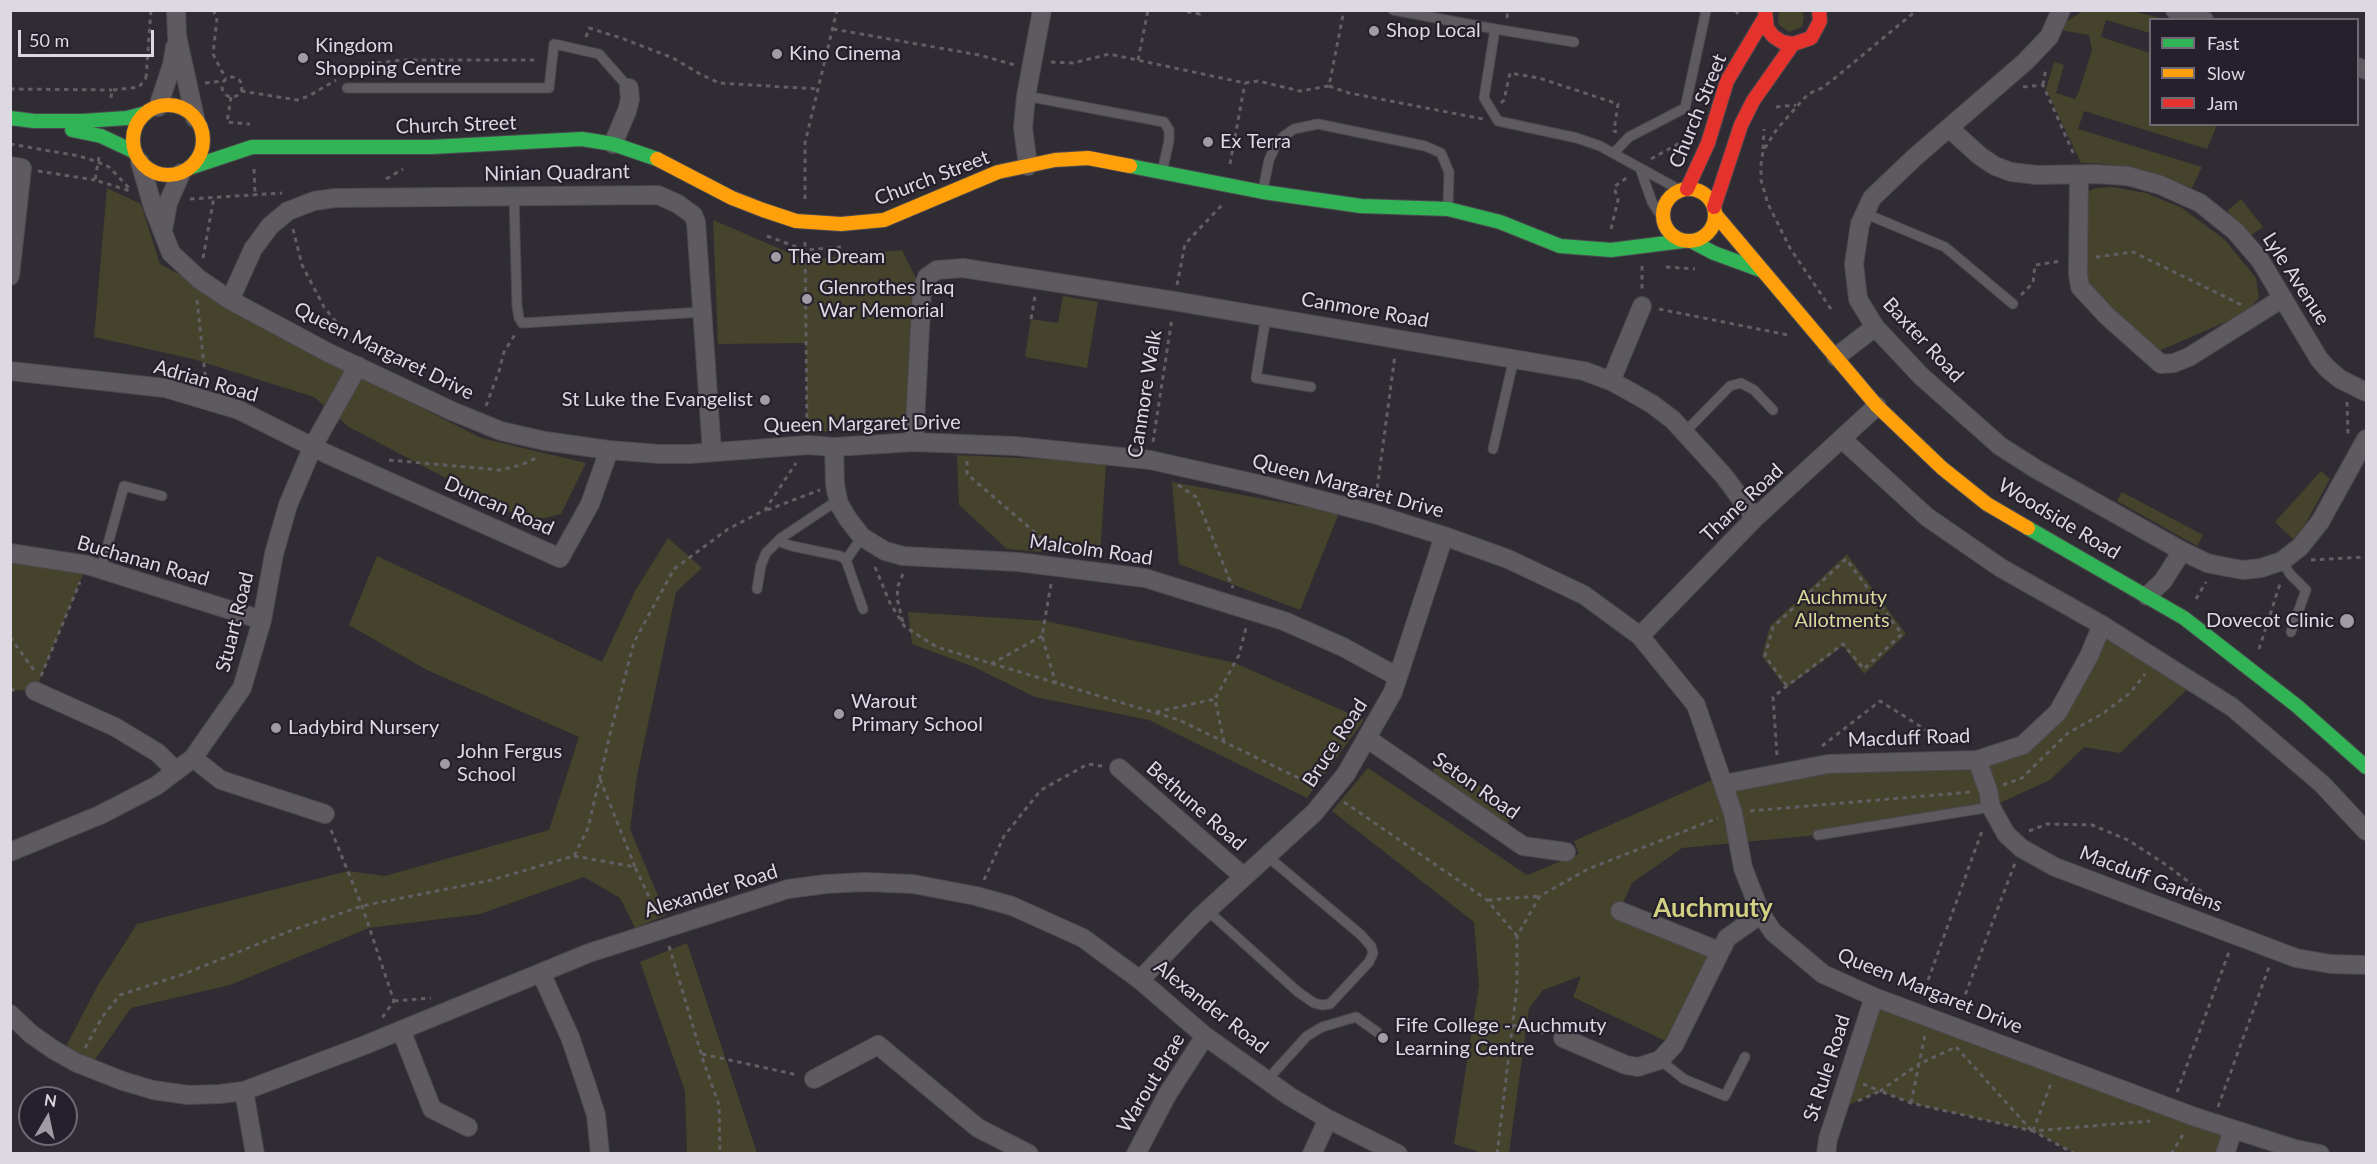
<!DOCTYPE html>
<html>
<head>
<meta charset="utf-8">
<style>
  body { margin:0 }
  #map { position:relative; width:2377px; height:1164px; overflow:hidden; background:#2f2c33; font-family:Lato,sans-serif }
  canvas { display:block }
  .frame { position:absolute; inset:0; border:12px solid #ddd9e2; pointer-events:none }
  .legend { position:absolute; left:2149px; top:18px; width:210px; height:108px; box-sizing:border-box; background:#261f2c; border:2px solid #6f6975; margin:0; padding:8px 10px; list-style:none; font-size:18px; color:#ddd9e2 }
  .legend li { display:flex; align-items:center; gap:12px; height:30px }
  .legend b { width:30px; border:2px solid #6f6975 }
  .north { position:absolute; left:18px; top:1086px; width:60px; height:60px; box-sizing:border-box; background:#261f2c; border:2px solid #6f6975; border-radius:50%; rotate:9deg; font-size:16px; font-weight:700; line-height:24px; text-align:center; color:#ddd9e2 }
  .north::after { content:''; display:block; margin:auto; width:21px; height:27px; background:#a09ca5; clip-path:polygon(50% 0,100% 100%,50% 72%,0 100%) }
  .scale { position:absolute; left:18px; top:30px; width:136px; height:27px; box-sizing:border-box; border:3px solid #ddd9e2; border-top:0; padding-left:8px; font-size:18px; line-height:21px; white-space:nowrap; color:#ddd9e2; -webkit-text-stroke:4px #261f2c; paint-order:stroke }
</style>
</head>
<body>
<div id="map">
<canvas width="2377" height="1164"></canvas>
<div class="frame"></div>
<ul class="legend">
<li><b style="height:8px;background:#30b455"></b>Fast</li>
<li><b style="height:8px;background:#ff9f0a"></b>Slow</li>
<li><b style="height:8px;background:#e5322d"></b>Jam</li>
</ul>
<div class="north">N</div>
<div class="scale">50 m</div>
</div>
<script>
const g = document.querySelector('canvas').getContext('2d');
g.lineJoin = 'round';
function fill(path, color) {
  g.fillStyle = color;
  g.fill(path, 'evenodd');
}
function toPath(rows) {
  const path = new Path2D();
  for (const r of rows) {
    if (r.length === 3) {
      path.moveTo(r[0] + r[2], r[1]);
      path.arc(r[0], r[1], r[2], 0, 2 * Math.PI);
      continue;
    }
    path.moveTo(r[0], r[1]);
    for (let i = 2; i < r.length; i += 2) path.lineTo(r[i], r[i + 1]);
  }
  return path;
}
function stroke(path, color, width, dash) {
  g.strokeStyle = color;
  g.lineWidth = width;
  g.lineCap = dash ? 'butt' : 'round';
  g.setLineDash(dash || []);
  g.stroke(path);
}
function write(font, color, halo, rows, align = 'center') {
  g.font = font + ' Lato,sans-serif';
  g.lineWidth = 4.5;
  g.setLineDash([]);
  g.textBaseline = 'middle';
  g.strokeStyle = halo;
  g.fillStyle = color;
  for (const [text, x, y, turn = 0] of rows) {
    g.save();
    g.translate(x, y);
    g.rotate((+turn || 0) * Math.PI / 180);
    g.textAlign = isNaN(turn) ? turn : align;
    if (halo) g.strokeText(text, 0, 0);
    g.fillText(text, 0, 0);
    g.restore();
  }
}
fill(toPath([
  [1779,11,1802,11,1804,18,1802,27,1789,32,1778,24],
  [2083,11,2133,11,2164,19,2150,20,2150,33,2106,20,2101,37,2150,53,2150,124,2217,125,2207,149,2084,111,2078,129,2202,167,2192,188,2142,170,2107,164,2081,163,2046,89,2054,62,2064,65,2056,93,2075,99,2079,91,2092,50,2089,35,2054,29],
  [2112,187,2146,193,2182,208,2225,240,2256,278,2259,298,2244,314,2154,353,2084,283,2086,192,2096,188],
  [107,188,141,204,160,264,235,304,332,362,481,438,586,463,561,514,529,522,349,427,314,397,193,359,94,337],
  [2241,199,2263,227,2251,235,2227,211],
  [713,220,806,260,902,250,922,290,915,424,807,433,806,343,718,344],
  [1063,296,1098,302,1087,368,1025,357,1031,319,1058,323],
  [957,455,1106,462,1100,557,1007,549,959,505],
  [2321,471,2330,479,2302,530,2293,539,2275,522],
  [1172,482,1339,513,1300,610,1179,564],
  [2122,492,2203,535,2197,546,2117,501],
  [668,538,702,568,676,592,637,776,630,829,666,915,635,928,620,898,584,877,480,914,369,928,230,985,131,1008,89,1068,62,1054,98,985,137,924,348,871,385,876,549,830,579,737,427,670,349,625,377,556,602,662,635,591],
  [11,553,87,565,35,691,11,690],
  [1847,554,1906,634,1864,674,1843,646,1786,688,1762,656,1770,626],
  [908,612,1046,621,1235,663,1364,720,1307,798,1149,720,1035,697,974,667,912,644],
  [2102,625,2194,683,2120,753,2084,747,2050,780,1991,807,1818,835,1682,848,1632,883,1620,910,1719,951,1674,1045,1573,997,1581,976,1543,990,1529,1008,1509,1153,1482,1153,1454,1144,1479,986,1474,922,1332,811,1368,768,1527,875,1579,854,1574,841,1721,776,1828,764,1977,760,2023,745,2058,712],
  [1440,760,1517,810,1507,824,1431,774],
  [687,943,757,1153,687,1153,685,1091,640,962],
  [1874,997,2233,1130,2225,1153,2075,1153,2033,1131,1911,1103,1880,1091,1837,1110]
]), '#45432b');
const lane = toPath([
  [1393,10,1495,29,1484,98,1498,121,1577,138,1600,146,1680,190],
  [1495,29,1574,42],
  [347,88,549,88,554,44,599,54,629,88],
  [1026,96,1164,122,1169,130,1169,141,1162,172],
  [1614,153,1629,137,1685,108,1706,11],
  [1640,168,1652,202,1663,219],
  [1263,190,1269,160,1276,145,1284,136,1294,129,1318,124,1425,146,1441,153,1449,172,1448,208],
  [514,196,517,306,519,318,522,323,703,312],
  [1864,213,1945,247,2013,304],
  [1266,316,1256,378,1311,387],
  [1685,432,1730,386,1741,383,1754,390,1773,410],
  [1493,449,1514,358],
  [781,538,783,543,792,546,840,556,846,560,863,609],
  [846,560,862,537],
  [2282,561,2290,574,2306,590,2291,632],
  [101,569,124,486,162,496],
  [757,589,761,565,766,553,781,538,829,506,839,504],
  [1818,835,1991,807],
  [1207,910,1298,992,1314,1003,1322,1005,1330,1004,1369,962,1373,953,1371,946,1360,934,1267,856],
  [1660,1060,1684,1079,1725,1096,1745,1057],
  [1267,1080,1307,1036,1322,1027,1356,1017,1377,1032]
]);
const street = toPath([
  [176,10,177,36,195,118],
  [2061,10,2049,37,2025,62,1915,157,1872,198,1860,224,1854,264,1858,299,1875,327,1921,376,2000,446,2036,469,2182,551,2207,563,2226,567,2243,570,2261,568,2282,561,2300,547,2320,522,2366,439],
  [2175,10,2204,20],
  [2358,67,2366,70],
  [158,107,172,65,175,47],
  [1949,128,1980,156,1995,166,2011,172,2037,175,2096,174,2128,176,2160,185,2200,203,2235,231,2260,260,2319,359,2328,369,2340,379,2366,392],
  [613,144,627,111,630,99,629,88],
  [140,162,153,207,171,253,199,279,230,300,329,353,452,411,501,431,545,441,609,450,659,454,690,454,808,445,834,447,914,442,1015,446,1150,460,1258,484,1374,514,1444,536,1508,559,1584,595,1640,636,1696,705,1733,813,1743,868,1761,914,1773,932,1823,974,1874,997,2195,1117,2295,1149,2320,1154],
  [10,166,22,168,10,276],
  [1028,166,1023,128,1026,96,1042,10],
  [2079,175,2078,274,2080,287,2107,316,2161,364,2174,363,2189,357,2283,298],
  [163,230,168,203,181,173],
  [230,300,253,249,270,226,288,211,314,201,335,198,658,195,678,204,693,215,696,222,712,452],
  [1836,357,1875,327],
  [10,371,165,388,239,410,327,454,560,558,590,504,609,450],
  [1611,381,1642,306],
  [1842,439,1927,517,2001,568,2102,625,2232,707,2322,784,2366,831],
  [914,442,922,290,927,277,937,270,963,268,1174,301,1584,371,1611,381,1631,392,1652,404,1673,420,1724,476,1755,518],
  [834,447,835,485,839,504,848,519,862,537,885,551,903,556,1018,562,1145,578,1284,621,1343,647,1398,677],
  [10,553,87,565,262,620],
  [2147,596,2163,581,2182,551],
  [1640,636,1755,518,1877,406],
  [35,691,115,727,158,753,176,771],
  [1368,739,1523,846,1566,852],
  [193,758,221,780,325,814],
  [1977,760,1988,790,1991,807,2006,834,2021,848,2055,867,2296,958,2331,964,2366,965],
  [1119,768,1244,877],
  [1724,784,1828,764,1977,760,2023,745,2058,712,2089,656,2102,625],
  [10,852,100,815,156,786,193,758,242,688,262,620,274,554,288,505,313,446,358,366],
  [1620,911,1719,951],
  [541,973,570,1037,587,1087,596,1115,600,1154],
  [1140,980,1199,918,1314,813,1346,774,1393,692,1444,536],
  [10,1014,31,1034,54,1050,77,1063,123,1081,153,1090,188,1095,220,1094,244,1091,365,1045,589,953,788,889,826,884,865,882,913,884,976,896,1012,906,1083,938,1140,980,1205,1036,1289,1096,1328,1119,1398,1154],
  [401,1030,432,1109,468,1127],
  [1563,1038,1626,1065,1638,1067,1660,1060,1674,1045,1727,938,1761,914],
  [814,1079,878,1045,978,1128,1029,1154],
  [244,1091,255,1154],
  [1136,1154,1167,1095,1205,1036],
  [1312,1154,1328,1119],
  [1826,1154,1828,1139,1874,997],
  [2225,1154,2233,1130]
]);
const fast = toPath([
  [10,118,34,121,83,121,127,118,146,113],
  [72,130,101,136,135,152],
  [1130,166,1263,192,1361,206,1448,209,1500,222,1560,246,1611,250,1683,241],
  [192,167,252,147,431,147,582,139,613,144,657,159],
  [1691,241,1714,253,1763,271],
  [2028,528,2184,618,2297,706,2366,767]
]);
const slow = toPath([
  [168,140,35],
  [657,159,732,198,763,210,796,221,841,224,884,220,998,172,1055,160,1088,158,1130,166],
  [1689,215,26],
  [1715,214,1877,406,1942,468,1987,504,2028,528]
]);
const jam = toPath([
  [1765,10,1767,28,1773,36,1782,42,1793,44,1811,38,1820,21,1819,10],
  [1687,189,1708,143,1727,81,1765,17],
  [1714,207,1741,125,1753,101,1793,44]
]);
stroke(lane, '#4b494f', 11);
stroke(street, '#4b494f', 20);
stroke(fast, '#4b494f', 16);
stroke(slow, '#4b494f', 16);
stroke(jam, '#4b494f', 16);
stroke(toPath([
  [213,10,217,18,213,54,226,79],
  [1178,10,1200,14,1201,10],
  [1736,10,1739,18],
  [1507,18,1508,10],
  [833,29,979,55,1015,65],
  [586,37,589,28,621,38,673,58,700,74,719,83,818,89],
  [1138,60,1148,10],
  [1051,62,1073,63,1109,54,1245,83,1258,81,1300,91,1329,86,1344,10],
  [344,75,360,65,402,60,538,60],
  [232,87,10],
  [146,78,151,10],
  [205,83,224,81],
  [2043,85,2046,68],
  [1329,86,1349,93,1483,119],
  [2023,87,2043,85,2075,157],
  [10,89,112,90],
  [241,91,297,100,309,96,336,80],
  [231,97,227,122,250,124],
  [111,98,112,90,139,87,146,78],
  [1501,103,1504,100,1510,73,1539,78,1618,104,1614,131,1617,132],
  [1776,107,1796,105],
  [10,144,79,156,98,162,109,167,129,188],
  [1763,149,1764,129],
  [99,157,95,180,130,191],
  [1651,159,1685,140],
  [1230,164,1245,83],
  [254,169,255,195],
  [38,171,95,180],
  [386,179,403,169],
  [190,199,282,193],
  [805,199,805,143,837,10],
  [293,229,302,265,324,307,355,345],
  [1611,229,1618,200,1614,187,1629,176],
  [767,236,805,250,841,247],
  [805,242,807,427],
  [2096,257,2133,252,2242,305],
  [203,258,214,197],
  [1642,266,1642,289],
  [1666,267,1695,269],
  [1177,285,1185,244,1222,205],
  [2021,295,2033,283,2035,265,2062,261],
  [197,300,206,383],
  [1659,309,1788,335],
  [1831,309,1790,248,1768,204,1761,180,1761,165,1763,151,1777,129,1808,94,1822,88,1835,78,1917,10],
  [1031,319,1035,296],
  [2347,402,2348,434],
  [486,406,499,371,504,352,516,333],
  [1153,442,1172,318],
  [389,460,500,470,521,465,536,458],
  [967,461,967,474,1053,548],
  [1178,485,1196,497,1233,588],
  [1376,497,1395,355],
  [767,510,820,490],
  [2311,560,2366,557],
  [875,567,890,603,905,627,937,647,1179,720,1315,786],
  [903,574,898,586,897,598,903,623],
  [1051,584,1042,636,1056,684],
  [2196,599,2206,582],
  [10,637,36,673],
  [2259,649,2280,584],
  [991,664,1042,636],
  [41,676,80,582],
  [10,690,18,690],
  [1156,712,1215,699],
  [1224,742,1215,699,1239,655,1246,628],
  [1822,746,1880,701,1947,743],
  [1777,755,1773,697,1787,686,1843,644,1864,669,1902,634,1846,559,1773,627,1765,656,1787,686],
  [600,779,635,867],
  [2003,785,2022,778,2068,733,2102,714,2130,693,2145,674],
  [1344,802,1487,900,1517,936],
  [1750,811,1971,792],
  [331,830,362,906,394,1001,382,1018],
  [2029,831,2047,824,2092,825,2128,840,2165,864,2218,904,2221,911],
  [574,856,635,867,656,912],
  [984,880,1004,836,1041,790,1088,764,1102,766],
  [1488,900,1540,896],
  [669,946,703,1060,719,1105,720,1154],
  [1922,997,1983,828],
  [394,1001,431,998],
  [1959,1011,2015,863],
  [1513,1025,1547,1034],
  [1956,1047,2032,1131],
  [85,1048,103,1016,120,995,184,974,290,931,362,906,492,880,574,856,588,828,611,730,634,642,674,569,728,529,765,510,796,463],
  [702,1054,798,1075],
  [1863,1084,1880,1091,1919,1064,1925,1035],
  [2177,1092,2229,952],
  [1858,1101,1880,1091,1911,1103,2033,1131],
  [1911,1103,1919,1064,1956,1047],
  [2218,1107,2269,967],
  [2033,1131,2051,1083],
  [1497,1154,1517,987,1517,936,1540,896,1588,869,1718,818],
  [2075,1154,2033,1131,2150,1121],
  [2171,1154,2184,1133]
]), '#615e64', 3, [4.5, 4.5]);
stroke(lane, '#5d5b5f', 9);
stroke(street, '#5d5b5f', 18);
stroke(fast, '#30b455', 14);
stroke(slow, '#ff9f0a', 14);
stroke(jam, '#e5322d', 14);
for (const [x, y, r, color] of [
  [1374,31,6,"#a09ca5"],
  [777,54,6,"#a09ca5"],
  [303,58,6,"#a09ca5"],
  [1208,142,6,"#a09ca5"],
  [776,257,6,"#a09ca5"],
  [807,299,6,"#a09ca5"],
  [765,400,6,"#a09ca5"],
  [2347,621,8,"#a09ca5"],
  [839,714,6,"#a09ca5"],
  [276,728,6,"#a09ca5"],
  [445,764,6,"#a09ca5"],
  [1383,1038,6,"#a09ca5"]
]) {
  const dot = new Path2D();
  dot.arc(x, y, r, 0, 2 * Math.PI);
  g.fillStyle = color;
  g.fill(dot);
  stroke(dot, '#261f2c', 2);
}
write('20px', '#ddd9e2', '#261f2c', [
  ["Shop Local",1386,31],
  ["Kingdom",315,46],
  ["Shopping Centre",315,69],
  ["Kino Cinema",789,54],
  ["Ex Terra",1220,142],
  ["The Dream",788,257],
  ["Glenrothes Iraq",819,288],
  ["War Memorial",819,311],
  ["St Luke the Evangelist",753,400,"right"],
  ["Dovecot Clinic",2334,621,"right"],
  ["Warout",851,702],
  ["Primary School",851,725],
  ["Ladybird Nursery",288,728],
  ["John Fergus",457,752],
  ["School",457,775],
  ["Fife College - Auchmuty",1395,1026],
  ["Learning Centre",1395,1049]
], 'left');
write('20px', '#ddd9e2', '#261f2c', [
  ["Church Street",1698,111,-68],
  ["Church Street",456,125,-2],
  ["Ninian Quadrant",557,173,-1],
  ["Church Street",932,178,-21],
  ["Lyle Avenue",2296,279,57],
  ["Canmore Road",1365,310,10],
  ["Baxter Road",1923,340,47],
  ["Queen Margaret Drive",384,351,26],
  ["Adrian Road",206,381,16],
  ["Canmore Walk",1145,394,-81],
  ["Queen Margaret Drive",862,424,-1],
  ["Queen Margaret Drive",1348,486,15],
  ["Thane Road",1742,503,-43],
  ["Duncan Road",499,506,24],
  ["Woodside Road",2059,519,31],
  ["Malcolm Road",1091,550,8],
  ["Buchanan Road",143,561,16],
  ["Stuart Road",235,622,-76],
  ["Macduff Road",1909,738,-2],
  ["Bruce Road",1335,743,-57],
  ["Seton Road",1476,786,35],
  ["Bethune Road",1196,806,41],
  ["Macduff Gardens",2151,879,21],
  ["Alexander Road",711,891,-17],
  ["Queen Margaret Drive",1930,991,22],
  ["Alexander Road",1211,1007,38],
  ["St Rule Road",1827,1068,-72],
  ["Warout Brae",1151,1083,-59]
]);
write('20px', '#d8d797', '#261f2c', [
  ["Auchmuty",1842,598],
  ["Allotments",1842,621]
]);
write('bold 26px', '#d2d082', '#261f2c', [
  ["Auchmuty",1713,909]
]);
</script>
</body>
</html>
